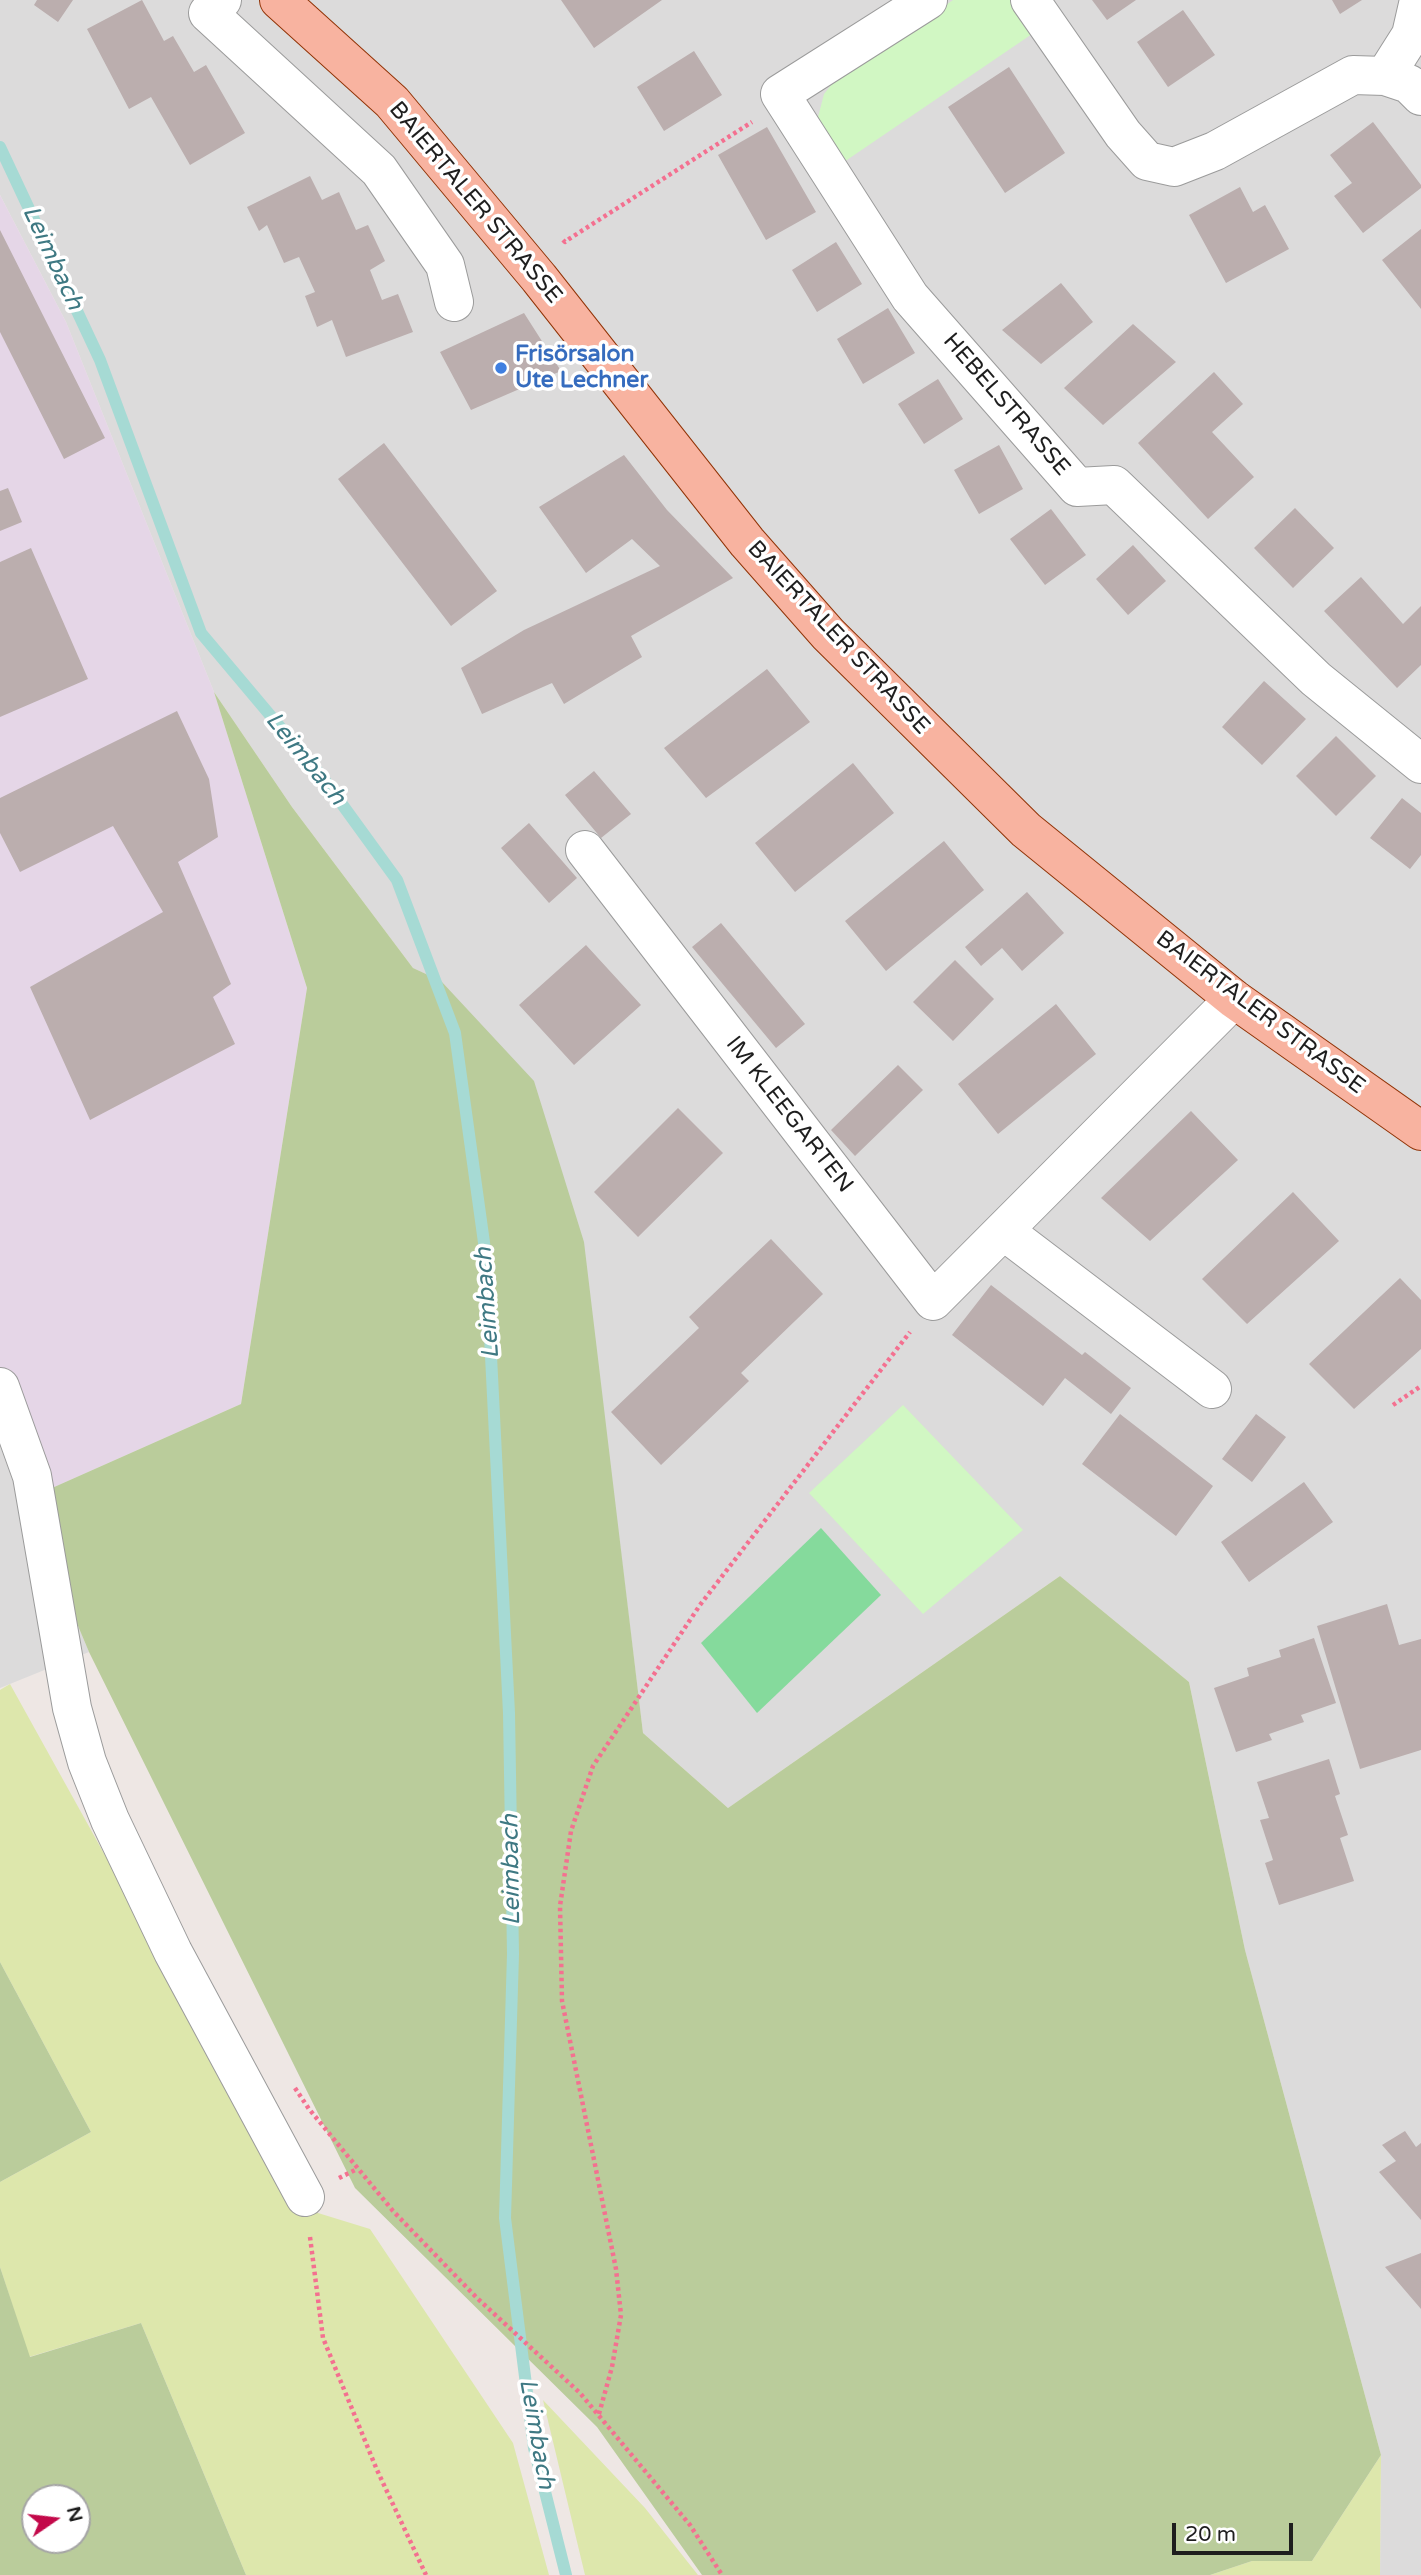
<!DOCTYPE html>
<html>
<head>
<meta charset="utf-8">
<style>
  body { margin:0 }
  #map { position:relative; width:1421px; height:2575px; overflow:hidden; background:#eee7e4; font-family:"Varela Round",sans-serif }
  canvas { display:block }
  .north { position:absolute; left:21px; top:2484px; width:70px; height:70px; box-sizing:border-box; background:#fff; border:2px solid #a5a5a5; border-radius:50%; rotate:76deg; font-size:19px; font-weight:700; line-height:28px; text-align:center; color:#1e1e1e }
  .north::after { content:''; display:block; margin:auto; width:24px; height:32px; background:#c3094a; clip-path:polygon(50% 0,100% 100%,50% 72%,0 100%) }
  .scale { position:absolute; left:1172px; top:2523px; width:121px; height:32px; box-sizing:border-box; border:4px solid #1e1e1e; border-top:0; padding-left:9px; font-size:21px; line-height:24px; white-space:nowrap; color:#1e1e1e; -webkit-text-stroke:5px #fff; paint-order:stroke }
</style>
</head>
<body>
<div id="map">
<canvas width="1421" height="2575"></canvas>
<div class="north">N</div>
<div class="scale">20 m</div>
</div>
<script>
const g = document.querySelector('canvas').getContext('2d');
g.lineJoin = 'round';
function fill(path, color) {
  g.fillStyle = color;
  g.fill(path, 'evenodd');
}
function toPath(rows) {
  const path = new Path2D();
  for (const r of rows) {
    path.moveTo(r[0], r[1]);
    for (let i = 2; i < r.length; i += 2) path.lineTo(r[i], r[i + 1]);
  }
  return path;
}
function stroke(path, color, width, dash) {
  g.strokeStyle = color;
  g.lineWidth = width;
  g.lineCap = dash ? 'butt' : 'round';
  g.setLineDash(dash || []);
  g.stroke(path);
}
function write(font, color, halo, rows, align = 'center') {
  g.font = font + ' "Varela Round",sans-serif';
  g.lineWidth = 7;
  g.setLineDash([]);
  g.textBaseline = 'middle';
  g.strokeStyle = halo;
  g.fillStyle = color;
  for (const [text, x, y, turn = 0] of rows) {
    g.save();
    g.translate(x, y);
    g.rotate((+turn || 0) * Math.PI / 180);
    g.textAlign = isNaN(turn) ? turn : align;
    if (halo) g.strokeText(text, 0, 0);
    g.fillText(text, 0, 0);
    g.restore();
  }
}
fill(toPath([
  [0,0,1421,0,1421,2575,1380,2575,1381,2455,1245,1950,1189,1682,1060,1576,728,1808,643,1733,597,1360,441,982,413,968,292,807,214,692,66,322,0,195],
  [0,1440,89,1652,0,1688]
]), '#dcdbdb');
fill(toPath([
  [0,195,66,322,214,692,307,988,241,1404,25,1500,0,1440]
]), '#e5d6e7');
fill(toPath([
  [10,1684,183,1996,292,2205,370,2229,513,2443,549,2575,246,2575,141,2323,29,2357,0,2267,0,2182,91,2132,0,1962,0,1690],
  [543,2400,645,2508,698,2575,585,2575],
  [1381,2455,1380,2575,1210,2575,1252,2561,1312,2561]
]), '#dde7ac');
fill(toPath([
  [214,692,292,807,413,968,441,981,534,1081,584,1242,643,1733,728,1808,1060,1576,1189,1682,1245,1950,1381,2455,1312,2561,1252,2561,1210,2575,702,2575,597,2427,355,2188,89,1652,25,1500,241,1404,307,988],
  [0,1962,91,2132,0,2182],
  [0,2267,30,2357,141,2323,246,2575,0,2575],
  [35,2498,77,2498,77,2540,35,2540]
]), '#bacc9b');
fill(toPath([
  [953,0,1010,0,1035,32,841,164,817,121,824,94,832,84],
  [903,1405,1023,1530,923,1614,809,1493]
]), '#d1f7c3');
fill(toPath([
  [821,1528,881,1595,757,1713,701,1643]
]), '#85da9c');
stroke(toPath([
  [0,147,100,360,201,633,323,778,397,880,455,1033,486,1257,509,1713,513,1954,505,2218,534,2448,566,2575]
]), '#a6dad4', 12);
fill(toPath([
  [37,0,73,0,58,22,34,5],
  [142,0,164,41,173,36,194,72,206,65,245,133,190,165,151,97,129,109,87,29],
  [561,0,662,0,594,48],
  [1092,0,1136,0,1107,20],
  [1332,0,1362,0,1340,14],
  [1183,10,1215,55,1168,87,1137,42],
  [694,51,722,95,664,131,637,87],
  [1009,67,1065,153,1005,193,948,107],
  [1373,122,1421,185,1421,188,1363,233,1334,196,1352,183,1330,155],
  [767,127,816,212,766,240,718,155],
  [310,176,322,200,339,192,356,230,368,225,385,261,370,270,382,300,398,294,413,332,346,357,332,320,317,327,305,296,315,292,299,257,284,263,267,225,259,231,247,207],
  [1240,187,1253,212,1265,205,1289,249,1226,283,1189,215],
  [1421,229,1421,309,1382,260],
  [0,230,105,438,64,459,0,332],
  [836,242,862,284,817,312,792,270],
  [1061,283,1093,322,1041,364,1002,330],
  [888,308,915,353,863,384,837,339],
  [524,313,561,371,471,410,440,352],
  [1133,324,1176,362,1103,425,1064,388],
  [1214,372,1243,404,1212,432,1254,477,1208,519,1138,443],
  [938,379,963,419,924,444,898,404],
  [384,443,497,591,451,626,338,479],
  [999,445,1023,489,979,514,954,470],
  [624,455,667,510,733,578,631,636,642,657,564,704,552,683,482,714,461,668,524,630,660,566,632,539,586,573,539,507],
  [8,488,22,522,0,531,0,491],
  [1295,508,1334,548,1293,588,1254,548],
  [1051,509,1086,555,1045,585,1010,539],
  [1133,545,1166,581,1128,615,1096,579],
  [31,548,88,679,0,717,0,562],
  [1361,577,1403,624,1421,606,1421,665,1397,688,1324,611],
  [767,669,810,722,706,798,664,748],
  [1264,681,1306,719,1262,765,1222,727],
  [177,711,209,779,218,837,178,862,231,984,213,997,235,1044,90,1120,30,987,163,912,113,826,20,872,0,833,0,798],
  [1336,736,1376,776,1336,816,1296,776],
  [853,763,894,813,795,892,755,843],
  [594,771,631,814,601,838,565,795],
  [1402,798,1421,813,1421,855,1410,869,1370,838],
  [529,823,577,878,549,903,501,848],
  [944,841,984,890,886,971,845,921],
  [1027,892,1064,933,1022,971,1002,948,981,966,965,947],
  [721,923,805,1024,776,1048,692,947],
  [586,945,641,1005,574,1065,519,1005],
  [955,960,994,999,953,1041,913,1002],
  [1056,1004,1096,1054,998,1134,958,1084],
  [898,1065,923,1090,855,1156,831,1130],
  [678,1108,723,1153,638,1237,594,1192],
  [1191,1111,1238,1160,1150,1241,1101,1198],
  [1293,1192,1339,1241,1247,1324,1202,1279],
  [771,1239,823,1294,741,1373,749,1381,661,1465,611,1412,699,1328,689,1317],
  [1400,1278,1421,1300,1421,1349,1354,1409,1309,1364],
  [991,1285,1082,1355,1085,1352,1131,1388,1111,1414,1065,1378,1043,1406,952,1335],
  [1120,1414,1213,1486,1176,1536,1082,1464],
  [1256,1414,1286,1437,1252,1482,1222,1459],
  [1304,1482,1333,1522,1249,1582,1221,1542],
  [1387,1604,1399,1645,1421,1639,1421,1750,1360,1769,1317,1626],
  [1314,1638,1336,1703,1301,1715,1304,1722,1269,1734,1272,1740,1236,1752,1214,1688,1249,1676,1247,1668,1281,1657,1279,1650],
  [1329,1759,1340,1794,1335,1796,1348,1835,1340,1838,1354,1881,1279,1905,1265,1863,1273,1860,1260,1820,1269,1818,1257,1782],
  [1405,2131,1416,2147,1421,2143,1421,2220,1379,2172,1396,2161,1382,2145],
  [1421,2253,1421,2309,1385,2267]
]), '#bbaeae');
const minor = toPath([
  [222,0,208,13,379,170,445,265,454,302],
  [928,0,780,94,910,297,1077,487,1114,485,1316,679,1421,764],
  [1030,0,1123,134,1147,161,1174,167,1215,151,1353,75,1385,76,1409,84,1421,96],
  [1385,76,1411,35,1419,0],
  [585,850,933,1301,1234,999],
  [1004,1231,1212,1389],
  [0,1387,32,1476,72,1708,87,1762,110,1820,173,1952,305,2197]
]);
const major = toPath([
  [279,0,392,102,539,278,747,542,828,634,1026,830,1234,999,1421,1131]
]);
stroke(minor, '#9b9b9b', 40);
stroke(major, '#913306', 40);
stroke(toPath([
  [563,240,565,242,569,239,752,122],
  [1393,1405,1421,1386],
  [295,2088,309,2109,393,2211,477,2298,580,2393,690,2525,722,2575],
  [339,2178,357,2169],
  [310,2237,323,2338,377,2470,426,2575],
  [599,2414,612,2367,621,2315,616,2269,562,2001,560,1906,571,1831,593,1766,700,1605,910,1332]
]), '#f47090', 4.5, [3.5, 3.5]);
stroke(minor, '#fff', 38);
stroke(major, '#f8b3a0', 38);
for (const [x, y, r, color] of [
  [501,368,7,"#3f7fe0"]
]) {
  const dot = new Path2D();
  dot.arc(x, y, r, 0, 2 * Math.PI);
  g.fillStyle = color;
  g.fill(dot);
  stroke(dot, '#fff', 2.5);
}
write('23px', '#1e1e1e', '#fff', [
  ["BAIERTALER STRASSE",475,203,50],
  ["HEBELSTRASSE",1006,405,49],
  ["BAIERTALER STRASSE",838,638,47],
  ["BAIERTALER STRASSE",1260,1013,37],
  ["IM KLEEGARTEN",789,1115,52]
]);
write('bold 23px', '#366cbe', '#fff', [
  ["Frisörsalon",515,355],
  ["Ute Lechner",515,381]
], 'left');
write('italic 24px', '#3f7983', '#fff', [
  ["Leimbach",52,258,65],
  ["Leimbach",305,759,51],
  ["Leimbach",488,1303,-94],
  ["Leimbach",512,1870,-91],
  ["Leimbach",536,2434,80]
]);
</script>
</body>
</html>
